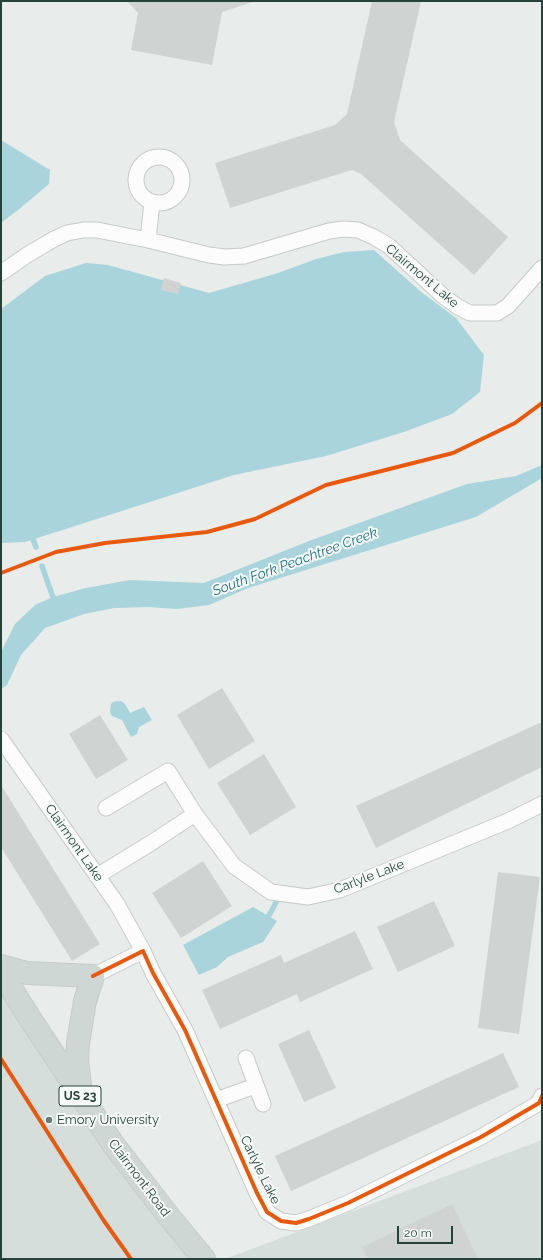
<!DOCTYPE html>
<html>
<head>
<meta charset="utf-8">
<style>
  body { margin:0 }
  #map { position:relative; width:543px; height:1260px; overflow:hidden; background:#e8edeb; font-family:Raleway,sans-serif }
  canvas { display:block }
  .frame { position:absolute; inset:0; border:2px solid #24423a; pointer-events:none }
  .scale { position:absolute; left:397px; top:1226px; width:56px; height:18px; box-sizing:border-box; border:2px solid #24423a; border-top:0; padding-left:5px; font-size:12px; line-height:14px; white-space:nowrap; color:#24423a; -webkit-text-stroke:3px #f7fbf9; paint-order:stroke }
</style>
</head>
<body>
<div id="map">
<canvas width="543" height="1260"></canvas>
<div class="frame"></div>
<div class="scale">20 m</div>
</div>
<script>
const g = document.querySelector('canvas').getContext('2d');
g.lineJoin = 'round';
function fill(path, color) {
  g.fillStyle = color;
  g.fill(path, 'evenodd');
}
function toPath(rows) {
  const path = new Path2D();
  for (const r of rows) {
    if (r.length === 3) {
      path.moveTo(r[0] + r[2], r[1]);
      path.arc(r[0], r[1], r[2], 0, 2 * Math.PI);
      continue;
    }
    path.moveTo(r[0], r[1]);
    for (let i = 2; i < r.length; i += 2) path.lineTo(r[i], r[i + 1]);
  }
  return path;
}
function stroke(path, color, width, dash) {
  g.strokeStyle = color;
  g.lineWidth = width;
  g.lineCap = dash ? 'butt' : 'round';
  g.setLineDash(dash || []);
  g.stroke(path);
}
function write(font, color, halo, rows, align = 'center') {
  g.font = font + ' Raleway,sans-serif';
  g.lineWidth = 4;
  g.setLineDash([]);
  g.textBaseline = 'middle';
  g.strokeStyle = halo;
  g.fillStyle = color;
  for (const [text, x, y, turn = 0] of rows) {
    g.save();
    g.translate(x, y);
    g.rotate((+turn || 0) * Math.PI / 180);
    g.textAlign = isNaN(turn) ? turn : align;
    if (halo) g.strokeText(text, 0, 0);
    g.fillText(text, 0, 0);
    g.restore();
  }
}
fill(toPath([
  [1,973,204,1259,1,1259],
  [542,1140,542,1259,225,1259]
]), '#d6dedb');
fill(toPath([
  [1,140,50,170,49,184,18,210,1,223],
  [374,250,420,291,456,318,484,355,480,392,452,414,404,432,326,456,234,475,25,542,1,543,1,309,45,276,86,263,108,265,209,293,278,273,316,259,344,252],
  [542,465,542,478,476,517,248,588,209,605,177,609,148,607,114,608,84,614,45,628,21,655,7,685,1,689,1,652,15,624,35,605,53,597,86,588,130,580,204,583,309,541,467,484,516,476],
  [117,701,121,701,125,704,130,713,144,707,152,720,139,727,137,734,131,737,122,720,112,716,110,712,111,704,113,702],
  [253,907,277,921,263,942,228,957,217,967,199,975,183,945]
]), '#a9d4db');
stroke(toPath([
  [33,539,36,547],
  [42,566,55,603],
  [265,923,280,895]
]), '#a9d4db', 5.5);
fill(toPath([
  [127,1,256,1,222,12,212,65,131,50,138,13],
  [372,1,421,1,394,122,400,140,508,237,474,275,361,174,352,170,230,208,215,163,335,125,347,114],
  [164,278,181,283,178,294,161,290],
  [222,688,255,741,209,769,177,715],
  [100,715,128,760,96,779,69,734],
  [542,722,542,767,376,848,356,806],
  [264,754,296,807,250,835,217,783],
  [1,785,100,944,72,961,1,847],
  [203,861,232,906,181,938,152,893],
  [498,872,540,877,519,1034,478,1028],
  [434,901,455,946,398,972,377,927],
  [355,931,373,969,300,1002,297,994,220,1029,202,990,281,955,284,963],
  [309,1030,336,1088,304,1102,278,1044],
  [503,1053,519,1087,291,1191,275,1156],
  [452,1204,478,1259,368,1259,362,1247]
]), '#cfd4d2');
const street = toPath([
  [159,180,23],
  [148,240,152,202],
  [1,273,27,255,54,239,67,233,83,230,97,230,148,240,209,255,225,257,244,256,329,231,343,229,358,230,374,237,389,246,443,296,458,307,470,313,497,313,508,306,542,268],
  [1,739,117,904,143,951],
  [106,808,168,771,195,814],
  [97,876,151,843,195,814,234,866,271,892,308,897,340,890,508,821,542,804],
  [93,976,143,951,153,973,185,1030,257,1193,267,1212,281,1221,296,1223,309,1219,348,1203,481,1137,539,1103,542,1096],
  [246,1058,263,1104],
  [216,1100,255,1086]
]);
const primary = toPath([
  [1,966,27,973,93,976,85,1001,78,1043,77,1061,81,1094],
  [1,972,31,1020,113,1144,167,1214,204,1259]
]);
stroke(street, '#c5cac8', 17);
stroke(primary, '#c3ccc9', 24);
stroke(street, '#fcfcfc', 15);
stroke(primary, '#cfd7d5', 22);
stroke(toPath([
  [1,573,56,552,105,543,207,532,255,519,326,485,453,453,515,423,542,403],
  [93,976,143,951,153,973,185,1030,257,1193,267,1212,281,1221,296,1223,309,1219,348,1203,481,1137,539,1103,542,1096],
  [1,1059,104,1221,131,1259]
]), '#e8590c', 4);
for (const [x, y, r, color] of [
  [49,1120,4,"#697e78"]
]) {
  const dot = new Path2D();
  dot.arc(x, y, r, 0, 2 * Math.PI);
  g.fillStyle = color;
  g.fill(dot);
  stroke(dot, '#f7fbf9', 1.5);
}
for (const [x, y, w] of [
  [80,1096,42]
]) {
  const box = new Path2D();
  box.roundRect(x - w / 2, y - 10, w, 20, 3);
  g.fillStyle = '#f7fbf9';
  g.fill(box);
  stroke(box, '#24423a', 1);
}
write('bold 12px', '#24423a', null, [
  ["US 23",80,1096]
]);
write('13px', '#24423a', '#f7fbf9', [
  ["Clairmont Lake",422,276,40],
  ["Clairmont Lake",74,843,55],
  ["Carlyle Lake",369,877,-21],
  ["Carlyle Lake",260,1170,64],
  ["Clairmont Road",139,1178,53]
]);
write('13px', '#24423a', '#f7fbf9', [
  ["Emory University",57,1120]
], 'left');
write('italic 14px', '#1c6f80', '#f7fbf9', [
  ["South Fork Peachtree Creek",295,562,-20]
]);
</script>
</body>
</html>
